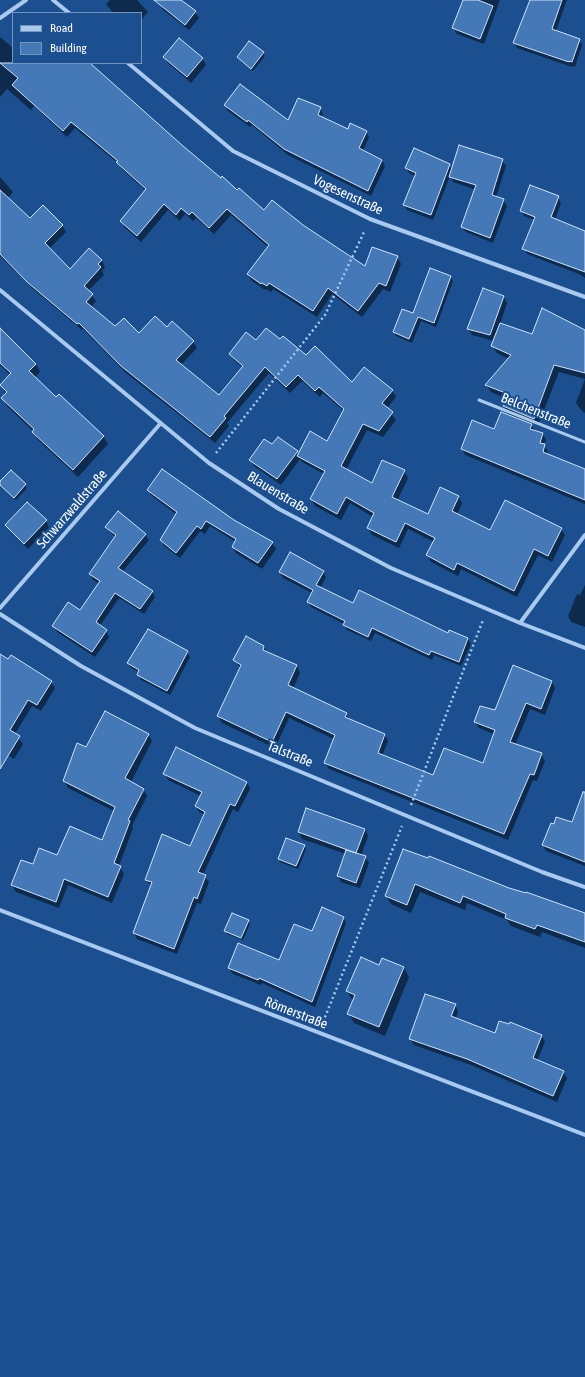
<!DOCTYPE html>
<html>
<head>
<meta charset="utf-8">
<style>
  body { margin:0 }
  #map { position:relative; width:585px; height:1377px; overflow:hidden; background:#1b4f8f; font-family:"Asap Condensed",sans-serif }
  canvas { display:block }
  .legend { position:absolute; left:12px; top:12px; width:130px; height:52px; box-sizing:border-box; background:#1b4f8f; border:1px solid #7695bc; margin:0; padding:5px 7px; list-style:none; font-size:12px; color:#fff }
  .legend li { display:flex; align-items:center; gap:8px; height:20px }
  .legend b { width:20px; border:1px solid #7695bc }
</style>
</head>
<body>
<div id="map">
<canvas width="585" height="1377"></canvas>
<ul class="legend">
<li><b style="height:5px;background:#a9c9ee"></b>Road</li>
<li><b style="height:11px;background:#4478b7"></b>Building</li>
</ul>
</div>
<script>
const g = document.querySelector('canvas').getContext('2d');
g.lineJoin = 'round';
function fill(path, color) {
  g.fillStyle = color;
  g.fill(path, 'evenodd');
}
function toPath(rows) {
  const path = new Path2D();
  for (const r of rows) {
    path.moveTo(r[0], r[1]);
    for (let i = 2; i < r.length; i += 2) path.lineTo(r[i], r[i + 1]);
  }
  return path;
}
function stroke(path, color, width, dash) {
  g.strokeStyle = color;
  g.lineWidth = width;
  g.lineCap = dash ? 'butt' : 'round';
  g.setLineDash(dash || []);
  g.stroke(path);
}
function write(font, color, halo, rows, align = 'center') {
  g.font = font + ' "Asap Condensed",sans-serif';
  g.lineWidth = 4;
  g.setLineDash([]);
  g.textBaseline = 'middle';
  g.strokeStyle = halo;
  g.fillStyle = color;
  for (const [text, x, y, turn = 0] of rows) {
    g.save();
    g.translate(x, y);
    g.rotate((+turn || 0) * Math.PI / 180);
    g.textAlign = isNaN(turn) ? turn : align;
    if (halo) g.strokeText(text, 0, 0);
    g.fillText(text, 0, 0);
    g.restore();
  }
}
fill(toPath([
  [110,0,137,0,148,12,141,20,141,13,113,13,106,4],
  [163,0,180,0,195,12,199,18,189,30,163,10,160,4],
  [463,0,500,0,484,44,457,34,453,28],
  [531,0,567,0,556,31,579,39,582,45,575,67,572,66,572,67,517,48,514,43],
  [0,37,13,48,13,63,89,63,182,147,264,212,303,226,366,267,397,257,401,264,390,292,383,289,362,317,332,294,317,317,273,289,271,292,266,289,265,290,252,281,248,275,268,247,231,215,214,234,196,218,193,221,185,214,180,221,168,210,141,242,125,228,121,221,146,191,122,169,119,164,75,128,67,137,34,106,31,110,7,89,0,97],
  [263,53,265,56,253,71,238,57],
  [164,57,202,58,206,65,191,83,168,63],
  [225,105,289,121,320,108,323,114,321,118,348,131,366,132,369,137,363,151,382,160,385,166,371,196,288,155,252,125,250,127,228,111],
  [502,160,506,166,496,197,503,200,507,206,493,243,466,232,462,227,476,190,453,182,450,176,433,220,407,210,404,205,415,176,409,173,406,168,449,165,452,170],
  [0,177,13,192,8,198,30,219,62,225,66,232,49,249,70,270,101,260,105,267,102,271,104,275,88,291,96,301,91,307,115,327,139,335,167,328,193,341,197,348,181,365,219,396,243,368,234,360,230,354,256,342,280,341,352,383,392,390,396,397,387,408,396,420,383,437,367,430,346,470,372,484,404,471,408,478,397,501,428,515,459,497,462,503,457,515,490,532,561,529,565,535,552,562,538,555,517,597,461,569,458,576,431,562,427,555,434,542,408,529,399,548,372,535,368,528,373,517,350,503,341,520,315,506,311,499,324,474,302,462,300,459,281,485,254,466,251,460,273,446,297,452,299,455,327,442,344,411,323,393,320,397,302,381,290,393,269,373,227,423,229,426,215,443,126,373,83,329,82,330,32,288,0,256],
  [558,197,561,203,555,220,585,232,585,278,579,274,527,254,524,248,535,220,524,216,521,210],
  [450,276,453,281,436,327,421,321,412,343,396,336,394,332,413,315],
  [483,289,504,297,507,303,500,324,585,356,585,413,581,410,576,403,585,379,559,372,538,425,508,414,504,406,507,399,491,392,486,385,509,359,497,353,492,346,494,341,472,335,468,329],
  [0,329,36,364,40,372,34,378,56,398,103,436,108,444,78,477,37,439,33,431,7,406,2,398,6,394,1,385,10,375,0,365],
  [531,425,535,431,543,434,546,440,544,445,548,451,547,454,585,470,585,504,465,455,462,449,495,430],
  [0,483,25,485,27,488,16,500,1,486],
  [148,490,233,521,272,543,276,549,262,569,236,553,233,547,236,542,210,526,205,534,200,531,180,558,164,546,161,540,177,515,152,496],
  [46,521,49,527,28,549,10,531,6,525],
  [106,527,145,535,149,540,122,572,152,591,155,597,144,614,119,598,100,626,106,631,109,637,95,657,57,632,54,626,81,612,99,584,93,580,90,574,115,537],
  [323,571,326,577,320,588,354,605,468,639,471,644,461,666,434,655,432,660,375,633,371,641,347,630,344,624,311,607,308,602,312,593,283,578,280,572],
  [585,585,585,627,571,622,568,616,577,594,580,595],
  [264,647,267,652,297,666,300,673,293,689,346,714,350,720,384,734,388,741,382,756,434,776,483,764,494,734,479,728,475,722,552,682,555,688,545,715,530,709,515,745,541,754,545,761,537,781,533,780,508,840,329,769,325,763,334,739,289,718,275,748,222,723,218,716,240,668,235,660],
  [187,652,190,657,170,695,141,680,138,675,139,672,131,668,128,663],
  [0,655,51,682,55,688,41,711,32,706,15,734,23,744,14,759,0,750],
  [148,734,152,741,131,782,143,789,147,796,132,826,133,828,119,866,124,874,112,903,68,885,59,908,16,892,12,885,33,866,103,841,114,811,68,788,64,781,86,749],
  [165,774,247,782,250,789,238,812,233,809,203,875,209,882,201,904,197,903,177,954,137,939,134,933,152,886,146,880,190,847,205,815,199,812,196,806,201,796,168,780],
  [307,809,365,829,368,836,361,856,365,857,369,863,360,888,341,882,338,876,346,854,302,839,299,832],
  [585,816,585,866,546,851,543,845,554,825,572,824],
  [304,846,306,849,298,869,280,862,279,859],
  [404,851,508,889,585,914,585,948,542,932,540,937,511,926,507,920,467,903,465,910,420,892,411,913,391,904,386,896],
  [343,917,346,923,315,1007,262,983,261,985,233,974,229,968,280,961,312,933],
  [248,921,250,924,243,940,227,934,226,931],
  [379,966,404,968,409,977,385,1036,354,1023,349,1014,353,1001,347,991],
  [455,1005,458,1011,456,1019,495,1034,542,1036,545,1042,537,1061,563,1072,567,1078,557,1102,471,1065,414,1045,410,1039],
  [453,1008,455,1008,451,1021,449,1020]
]), '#0007');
const building = toPath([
  [154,0,181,0,196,11,185,25,154,0],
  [463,0,478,0,493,6,480,39,452,28,463,0],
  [530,0,562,0,552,29,580,39,572,62,569,61,569,62,513,43,530,0],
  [179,38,203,58,187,77,163,57,179,38],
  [249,41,264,52,251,69,237,57,249,41],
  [0,63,90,63,183,146,221,178,222,176,237,190,239,188,264,210,272,200,303,225,365,266,372,247,398,256,386,286,379,283,358,311,328,288,313,311,269,283,267,286,262,283,261,284,247,274,269,245,227,209,209,228,192,212,189,215,181,208,176,215,164,204,137,236,120,221,146,189,116,162,118,161,76,126,71,122,63,131,12,85,18,78,0,63],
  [240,84,288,120,298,98,321,107,318,115,348,129,350,123,367,131,359,148,382,160,368,191,284,149,248,120,247,122,224,105,240,84],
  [459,145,503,159,492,195,504,199,490,238,461,227,476,185,449,177,459,145],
  [414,148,450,164,431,215,403,205,416,173,405,168,414,148],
  [530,185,559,196,551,217,585,231,585,272,522,249,535,217,520,211,530,185],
  [0,190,30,218,43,205,63,225,45,243,70,269,89,248,102,260,98,264,101,267,84,286,93,294,86,302,115,326,124,318,139,333,155,316,167,327,172,321,194,341,176,360,219,395,243,366,229,354,246,332,256,340,266,328,280,339,283,336,306,355,315,346,352,382,364,367,393,390,382,403,393,412,379,431,363,424,341,466,372,483,382,460,405,470,392,497,428,514,440,487,459,496,452,511,490,530,505,500,562,528,548,556,534,549,514,591,457,563,454,570,426,555,435,538,405,523,396,542,367,528,374,513,346,497,337,514,310,499,325,471,297,456,310,431,327,441,344,409,319,387,315,391,298,375,286,387,265,367,224,416,226,418,210,437,121,366,79,323,77,324,27,282,0,254,0,190],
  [430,268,451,276,434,323,418,317,409,339,393,332,402,309,413,313,430,268],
  [483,288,504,296,490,335,467,329,483,288],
  [542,308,585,330,585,373,554,365,534,419,503,406,508,394,485,385,511,355,491,346,500,323,532,334,542,308],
  [0,328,36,364,29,371,56,397,59,394,104,436,73,470,32,432,34,429,1,398,7,392,0,385,11,373,0,363,0,328],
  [501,412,532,424,530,429,543,433,540,443,545,444,543,452,585,469,585,500,461,449,472,420,494,429,501,412],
  [278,437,298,451,277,479,249,460,264,439,272,444,278,437],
  [162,469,234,520,273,542,258,563,232,547,236,539,206,521,201,529,197,526,176,553,160,540,177,512,147,490,162,469],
  [11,470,26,484,14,498,0,485,0,481,11,470],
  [27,502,47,520,24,544,5,525,27,502],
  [118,511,146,534,118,568,153,591,140,609,115,593,96,622,107,630,92,652,52,626,68,602,80,610,100,581,89,574,116,535,105,527,118,511],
  [290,552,324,571,316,585,353,603,359,590,448,633,449,630,468,638,459,662,431,651,429,655,372,628,368,637,343,625,345,621,307,602,313,590,279,572,290,552],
  [148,629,188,651,167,691,137,675,139,670,127,663,148,629],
  [246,636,264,646,263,650,297,665,288,685,347,713,345,717,385,734,378,753,433,775,444,748,483,763,495,730,474,722,480,706,495,710,513,665,552,681,541,709,526,703,510,742,542,753,534,775,530,774,504,834,324,763,335,735,286,712,272,742,217,716,241,665,233,660,246,636],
  [0,654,8,659,11,655,52,681,37,705,28,700,10,730,20,736,0,769,0,654],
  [105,711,149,734,125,778,144,789,128,820,130,821,114,863,121,866,108,897,64,879,56,902,11,885,21,860,33,864,39,848,57,855,70,826,102,840,115,807,63,781,77,743,86,747,105,711],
  [176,747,247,782,235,806,230,804,198,872,206,875,197,899,194,897,174,949,133,933,152,882,145,880,162,834,190,846,205,812,195,806,202,792,163,774,176,747],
  [583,792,585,792,585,862,542,845,551,823,554,824,556,817,572,822,583,792],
  [306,808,365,829,356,853,298,832,306,808],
  [286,838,305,845,296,866,278,859,286,838],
  [403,849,428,858,429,856,509,888,526,893,526,892,585,913,585,942,537,925,535,929,505,918,506,914,463,896,460,903,415,884,407,905,385,896,403,849],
  [346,850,366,856,356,883,337,876,346,850],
  [322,907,344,917,312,1002,259,978,258,980,228,968,238,943,279,960,294,924,312,931,322,907],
  [232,913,249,920,241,938,224,931,232,913],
  [361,957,379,965,382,958,404,967,379,1027,347,1014,355,995,346,991,361,957],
  [425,994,456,1004,451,1016,495,1033,499,1021,509,1024,510,1022,542,1035,533,1058,564,1071,553,1096,467,1059,409,1039,425,994]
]);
fill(building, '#4478b7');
stroke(building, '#cfe3fa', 1);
stroke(toPath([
  [216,453,325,315,365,230],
  [411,805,483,620],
  [323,1022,402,826]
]), '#a9c9ee', 2.5, [2, 3]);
stroke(toPath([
  [479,400,585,442]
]), '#a9c9ee', 3);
stroke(toPath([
  [53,0,69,13],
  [0,18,26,0],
  [128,63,233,151,370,219,585,297],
  [0,290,209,463,279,509,391,568,520,623,585,648],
  [0,608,160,424],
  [0,614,81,666,195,728,542,872,585,887],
  [520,623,585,535],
  [0,910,585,1135]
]), '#a9c9ee', 4);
write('14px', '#fff', '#1b4f8f', [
  ["Vogesenstraße",348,195,25],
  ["Belchenstraße",536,411,22],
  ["Blauenstraße",278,493,31],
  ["Schwarzwaldstraße",72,509,-49],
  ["Talstraße",290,754,22],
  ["Römerstraße",296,1013,21]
]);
</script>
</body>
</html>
